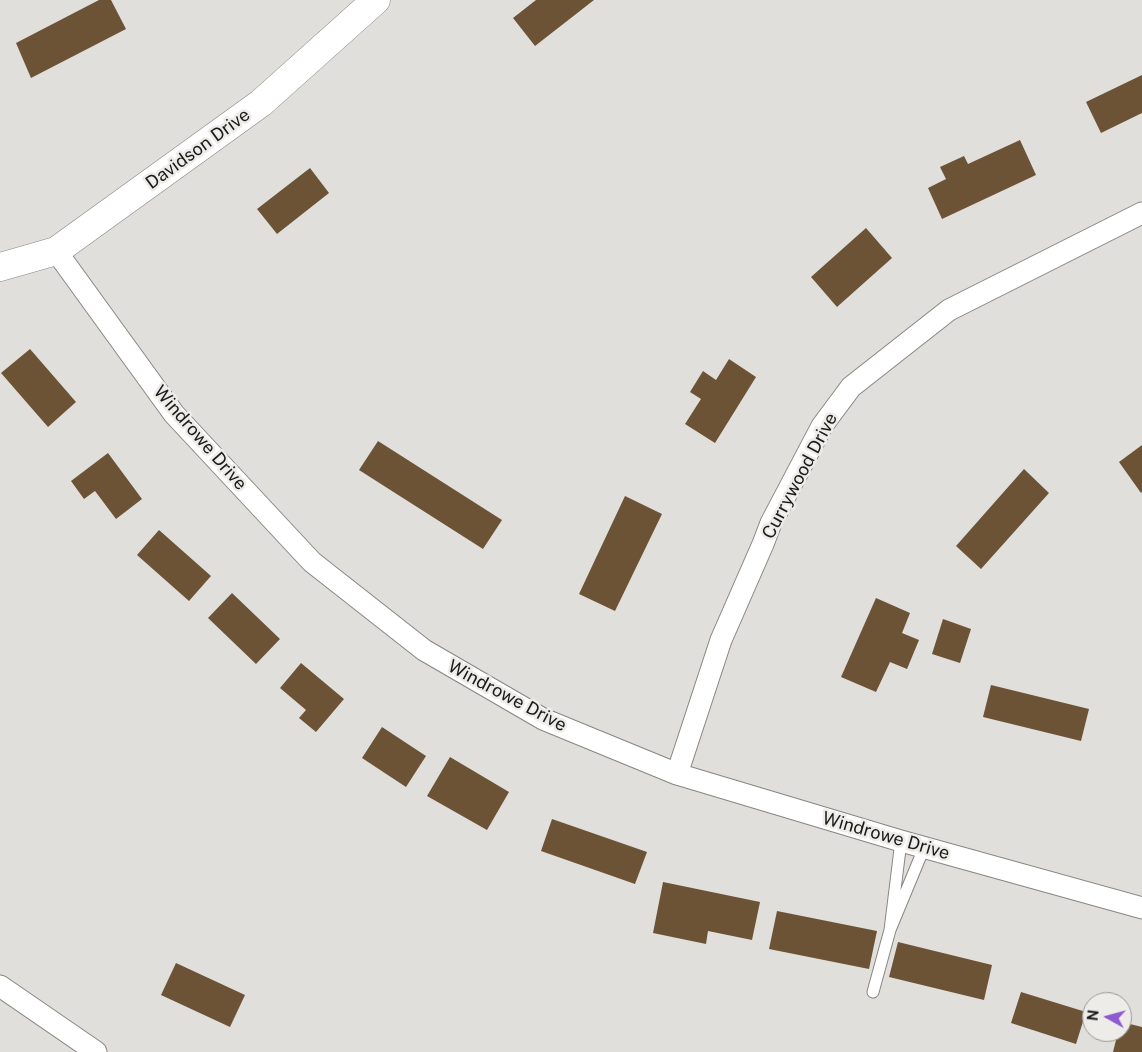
<!DOCTYPE html>
<html>
<head>
<meta charset="utf-8">
<style>
  body { margin:0 }
  #map { position:relative; width:1142px; height:1052px; overflow:hidden; background:#e1dfdc; font-family:"Public Sans",sans-serif }
  canvas { display:block }
  .north { position:absolute; left:1082px; top:992px; width:50px; height:50px; box-sizing:border-box; background:#eeece9; border:1px solid #9a9896; border-radius:50%; rotate:277deg; font-size:14px; font-weight:700; line-height:20px; text-align:center; color:#1b1a19 }
  .north::after { content:''; display:block; margin:auto; width:18px; height:22px; background:#8e59d1; clip-path:polygon(50% 0,100% 100%,50% 72%,0 100%) }
</style>
</head>
<body>
<div id="map">
<canvas width="1142" height="1052"></canvas>
<div class="north">N</div>
</div>
<script>
const g = document.querySelector('canvas').getContext('2d');
g.lineJoin = 'round';
function fill(path, color) {
  g.fillStyle = color;
  g.fill(path, 'evenodd');
}
function toPath(rows) {
  const path = new Path2D();
  for (const r of rows) {
    path.moveTo(r[0], r[1]);
    for (let i = 2; i < r.length; i += 2) path.lineTo(r[i], r[i + 1]);
  }
  return path;
}
function stroke(path, color, width, dash) {
  g.strokeStyle = color;
  g.lineWidth = width;
  g.lineCap = dash ? 'butt' : 'round';
  g.setLineDash(dash || []);
  g.stroke(path);
}
function write(font, color, halo, rows, align = 'center') {
  g.font = font + ' "Public Sans",sans-serif';
  g.lineWidth = 5;
  g.setLineDash([]);
  g.textBaseline = 'middle';
  g.strokeStyle = halo;
  g.fillStyle = color;
  for (const [text, x, y, turn = 0] of rows) {
    g.save();
    g.translate(x, y);
    g.rotate((+turn || 0) * Math.PI / 180);
    g.textAlign = isNaN(turn) ? turn : align;
    if (halo) g.strokeText(text, 0, 0);
    g.fillText(text, 0, 0);
    g.restore();
  }
}
fill(toPath([
  [99,0,111,0,126,29,31,78,16,43],
  [536,0,594,0,535,46,513,18],
  [1142,75,1142,113,1101,133,1086,102],
  [1020,140,1036,175,942,219,928,188,946,179,940,167,964,156,968,164],
  [310,168,329,193,277,234,257,209],
  [866,228,892,258,837,307,811,277],
  [30,349,76,402,48,427,1,373],
  [729,359,756,377,715,443,685,424,701,399,690,392,703,371,716,380],
  [378,441,502,520,483,549,359,470],
  [1142,445,1142,492,1141,493,1119,462],
  [108,453,142,499,116,519,95,491,84,499,71,481],
  [1024,469,1049,493,981,569,956,546],
  [625,496,662,514,615,611,579,594],
  [159,530,211,576,189,601,137,555],
  [232,593,280,639,256,664,208,618],
  [876,598,910,613,902,633,919,640,907,669,890,662,876,692,841,677],
  [943,619,971,629,960,663,932,654],
  [301,663,344,699,316,732,299,718,306,710,280,688],
  [991,685,1089,709,1081,741,983,717],
  [382,727,426,756,406,787,362,758],
  [450,757,509,792,487,830,427,796],
  [552,819,647,852,635,884,541,851],
  [663,882,760,902,752,940,708,931,706,944,653,933],
  [777,911,877,931,869,969,769,949],
  [898,942,992,965,984,1000,889,977],
  [176,963,245,995,230,1027,161,995],
  [1021,992,1086,1012,1076,1044,1011,1023],
  [1122,1022,1142,1027,1142,1052,1113,1052,1118,1032,1122,1032]
]), '#6c5336');
const service = toPath([
  [901,841,890,930,924,848],
  [873,992,890,930]
]);
const minor = toPath([
  [56,251,174,414,312,562,424,650,543,719,677,774,901,841,1142,908],
  [677,774,721,640,763,544,771,523,822,426,851,387,949,310,1142,213],
  [0,986,96,1052]
]);
const tertiary = toPath([
  [0,267,56,251,261,103,376,0]
]);
stroke(service, '#888683', 13);
stroke(minor, '#888683', 23);
stroke(tertiary, '#888683', 29);
stroke(service, '#fff', 11);
stroke(minor, '#fff', 21);
stroke(tertiary, '#fff', 28);
write('18px', '#1b1a19', '#eeece9', [
  ["Davidson Drive",198,149,-36],
  ["Windrowe Drive",200,438,49],
  ["Currywood Drive",800,476,-62],
  ["Windrowe Drive",507,696,28],
  ["Windrowe Drive",886,836,16]
]);
</script>
</body>
</html>
